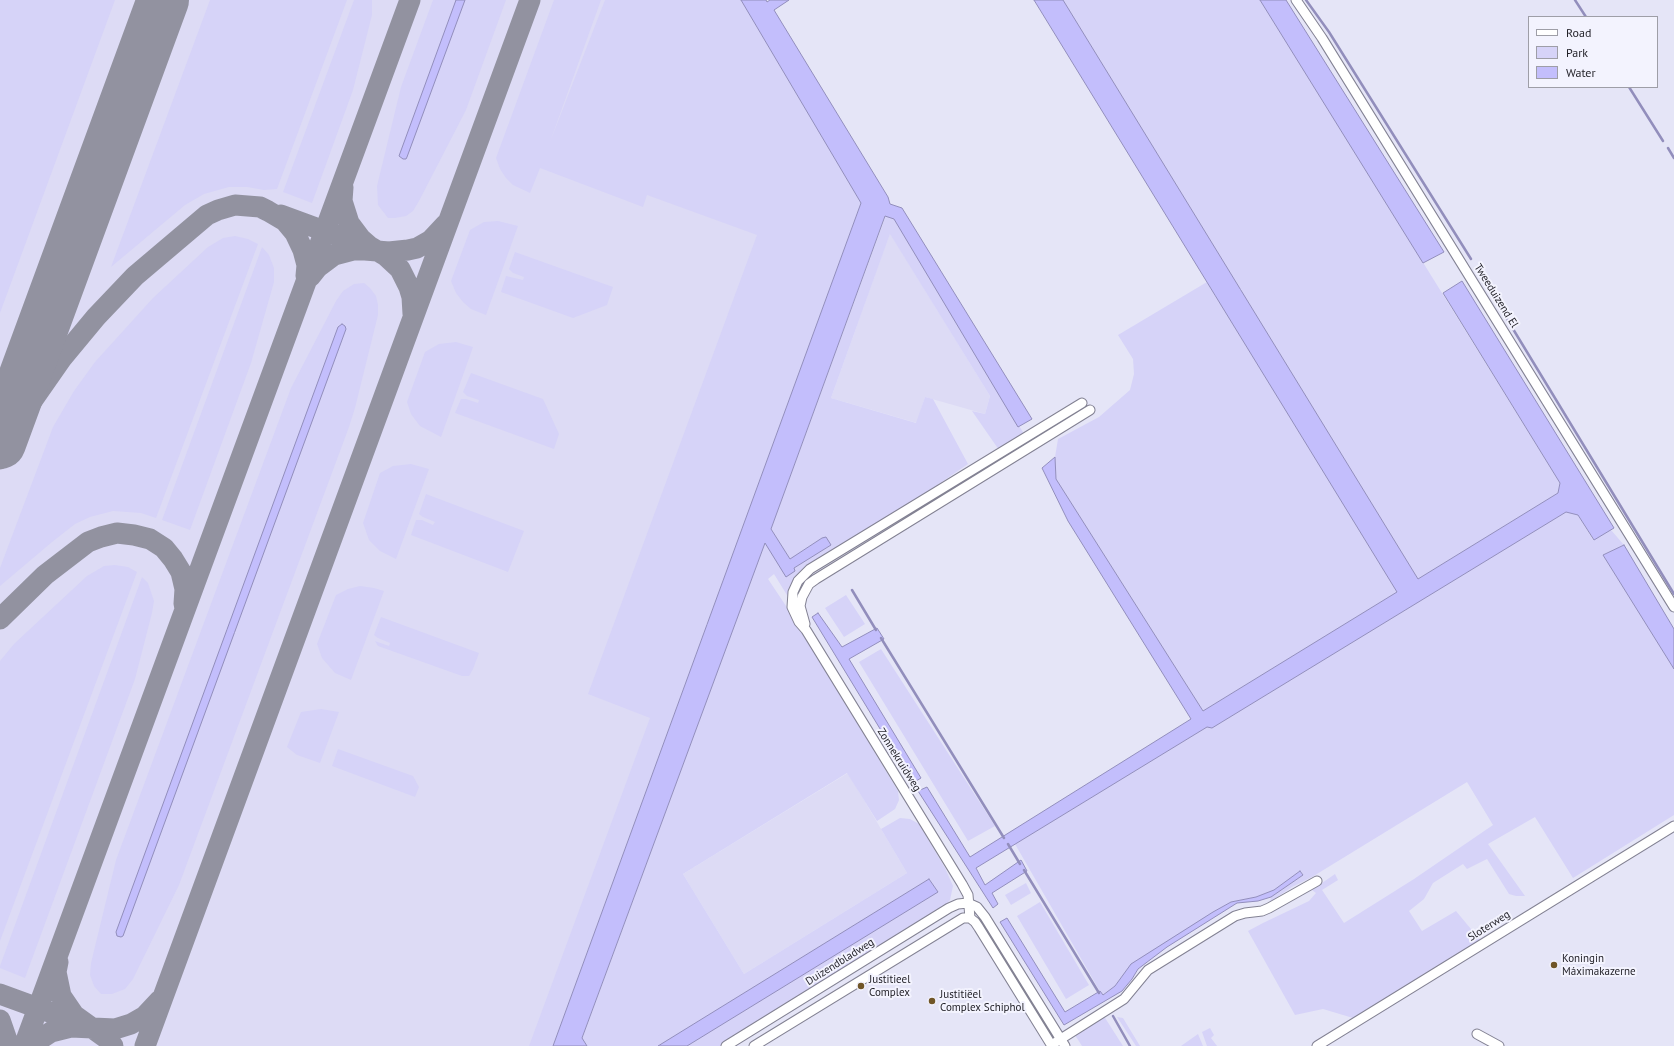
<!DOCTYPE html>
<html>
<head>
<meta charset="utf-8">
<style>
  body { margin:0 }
  #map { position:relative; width:1674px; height:1046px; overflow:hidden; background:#e5e5f7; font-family:"PT Sans",sans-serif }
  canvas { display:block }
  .legend { position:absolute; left:1528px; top:16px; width:130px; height:72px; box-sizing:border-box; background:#f3f3fe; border:1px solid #9e9ea7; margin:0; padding:5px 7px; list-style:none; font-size:12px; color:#1f1e25 }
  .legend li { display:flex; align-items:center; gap:8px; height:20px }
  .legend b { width:20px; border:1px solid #9e9ea7 }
</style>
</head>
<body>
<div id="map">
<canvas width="1674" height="1046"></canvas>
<ul class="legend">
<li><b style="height:5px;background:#fff"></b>Road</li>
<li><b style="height:11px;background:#d6d3f8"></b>Park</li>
<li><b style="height:11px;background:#c3befc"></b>Water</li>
</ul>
</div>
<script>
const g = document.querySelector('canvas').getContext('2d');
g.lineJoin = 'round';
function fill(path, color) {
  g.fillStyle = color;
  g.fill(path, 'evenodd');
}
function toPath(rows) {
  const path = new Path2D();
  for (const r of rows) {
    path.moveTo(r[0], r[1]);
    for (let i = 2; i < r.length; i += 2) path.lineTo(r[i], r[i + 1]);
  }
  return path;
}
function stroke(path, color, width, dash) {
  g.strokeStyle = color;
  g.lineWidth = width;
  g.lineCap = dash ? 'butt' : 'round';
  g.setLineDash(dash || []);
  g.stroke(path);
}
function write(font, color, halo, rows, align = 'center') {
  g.font = font + ' "PT Sans",sans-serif';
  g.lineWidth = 4;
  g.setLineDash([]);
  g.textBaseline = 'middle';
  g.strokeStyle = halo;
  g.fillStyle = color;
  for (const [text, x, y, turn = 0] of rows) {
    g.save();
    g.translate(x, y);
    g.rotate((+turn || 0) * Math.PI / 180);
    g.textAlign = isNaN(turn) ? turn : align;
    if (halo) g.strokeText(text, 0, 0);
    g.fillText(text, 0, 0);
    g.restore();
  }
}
fill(toPath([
  [0,0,741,0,861,203,553,1046,0,1046],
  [890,233,990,396,985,414,925,397,917,423,831,398],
  [848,773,907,873,744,974,683,874]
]), '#dddbf5');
fill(toPath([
  [0,0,115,0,0,313],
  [210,0,347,0,277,189,264,190,247,187,229,187,204,194,185,205,111,267],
  [354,0,372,0,372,15,353,90,312,203,283,192],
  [433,0,506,0,466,110,419,201,413,211,406,216,395,218,388,218,378,205,377,186,401,87],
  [554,0,601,0,550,142,605,0,741,0,861,203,553,1046,529,1046,650,718,588,694,757,235,647,195,643,207,540,168,530,193,513,185,506,178,500,169,496,158],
  [1063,0,1260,0,1560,483,1558,493,1418,579],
  [889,207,1024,434,999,450,972,411,985,414,990,396,890,234,831,398,916,423,925,397,933,399,968,464,898,512,803,570,790,600,774,574,768,579,790,612,898,791,899,800,895,809,877,821,847,773,683,874,744,974,907,873,881,829,900,818,910,819,919,824,945,868,953,886,950,900,943,908,720,1046,687,1046,938,892,929,879,658,1046,587,1046,582,1039,765,542,794,568,831,545,822,538,790,559,771,529],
  [498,221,518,226,486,315,471,309,463,302,456,293,451,281,470,230,484,222],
  [235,236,248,239,258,244,156,518,141,513,113,511,90,517,75,524,52,542,0,586,0,568,53,427,74,391,95,362,153,298,208,247,223,238],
  [262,247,269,255,274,268,274,282,251,363,190,530,162,520],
  [515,252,613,287,607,305,573,318,501,292,506,276,523,280,524,277,513,273,509,269],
  [1207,282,1397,592,1203,711,1056,479,1055,457,1058,439,1099,417,1130,390,1134,374,1133,359,1118,335],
  [364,283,370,288,376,296,378,305,378,315,355,408,349,427,179,885,133,979,125,989,112,994,101,994,94,986,90,975,91,963,116,860,291,388,336,301,343,291,354,284],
  [456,342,473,347,441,437,420,426,411,414,407,402,425,352,439,344],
  [471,373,543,399,559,434,554,449,455,413,461,399,466,399,478,403,479,400,467,396,463,392],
  [411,464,429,469,396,559,380,551,369,540,363,523,380,473,393,466],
  [426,494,524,531,508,572,411,535,416,520,422,520,433,525,435,522,423,517,419,514],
  [1566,512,1578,515,1593,540,1611,530,1624,545,1603,555,1674,669,1674,815,1573,878,1535,817,1488,844,1525,896,1516,896,1509,894,1487,859,1467,869,1463,864,1433,883,1424,899,1409,911,1422,931,1456,911,1480,940,1353,1018,1323,1009,1295,1015,1248,931,1263,923,1309,901,1316,893,1312,890,1335,874,1338,880,1322,890,1344,923,1414,879,1493,825,1467,782,1312,877,1292,887,1270,902,1271,897,1303,875,1300,871,1274,890,1256,897,1231,902,1213,912,1122,977,1115,986,1102,995,1015,844,1207,727,1212,728],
  [115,565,128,567,137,572,0,941,0,661,14,644,87,576,104,566],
  [142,577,148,583,154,601,152,613,135,679,25,978,0,968,0,966],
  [360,586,374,588,384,591,351,680,335,673,322,658,317,644,336,595,348,589],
  [846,595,865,624,844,637,825,608],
  [381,617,479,653,473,669,469,676,462,676,378,646,375,641,389,646,390,643,378,638,374,635],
  [881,649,995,826,968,841,859,662],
  [321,709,339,712,320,763,297,755,287,747,301,712],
  [338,749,413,776,419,787,415,797,332,766],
  [1026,883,1031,893,1011,905,1005,895],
  [1040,902,1089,985,1066,999,1017,916],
  [1100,1010,1123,1046,1082,1046,1071,1029],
  [1117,1017,1123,1018,1140,1046,1136,1046],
  [1210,1028,1214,1035,1211,1038,1217,1046,1207,1046,1202,1032],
  [1198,1034,1203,1046,1180,1046,1181,1046]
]), '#d6d3f8');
const water = toPath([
  [456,0,465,0,407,157,406,159,403,159,399,156,456,0],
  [741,0,766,0,767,2,770,0,789,0,774,10,888,197,890,204,902,208,1032,419,1018,427,894,219,885,216,771,529,790,559,822,538,826,537,831,545,794,568,795,571,786,577,765,543,582,1038,587,1046,553,1046,861,203,741,0],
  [1034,0,1063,0,1418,579,1558,493,1560,483,1443,293,1462,281,1614,528,1594,540,1578,515,1566,512,1212,728,1207,727,976,868,985,885,1021,860,1027,871,992,893,998,904,993,908,918,791,927,787,970,857,1191,719,1068,521,1042,468,1055,457,1056,479,1203,711,1397,592,1034,0],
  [1260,0,1286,0,1444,252,1423,263,1260,0],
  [342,324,345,326,346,329,123,936,121,937,117,936,116,932,338,327,342,324],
  [1624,545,1674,629,1674,669,1603,555,1624,545],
  [818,613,842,647,877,628,884,639,849,659,921,778,913,783,812,617,818,613],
  [1300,871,1303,875,1271,897,1258,901,1237,903,1167,947,1138,969,1132,979,1122,991,1064,1025,1000,922,1007,918,1065,1012,1100,991,1103,995,1115,986,1131,964,1213,912,1231,902,1256,897,1274,890,1300,871],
  [929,879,938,892,687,1046,658,1046,929,879]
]);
fill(water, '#c3befc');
stroke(water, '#928ebc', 1);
stroke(toPath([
  [1306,0,1329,32,1471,259],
  [1575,0,1586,17],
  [1629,87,1663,141],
  [1668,148,1674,158],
  [1479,273,1674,594],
  [852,590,876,630],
  [881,638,1004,838],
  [1008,844,1020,864],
  [1024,870,1099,993],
  [1113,1016,1130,1046]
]), '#928ebc', 2.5);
stroke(toPath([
  [343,187,342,201,349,223,361,239,369,246,386,256,400,269,409,287,412,297,413,314],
  [281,215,368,247],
  [310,277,318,267,334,255,353,250,365,250,389,252,408,250,417,248,431,240,446,224],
  [0,459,32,401,62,358,96,317,135,276,207,215,218,210,235,205,260,207,268,211,285,221,295,233,303,250,307,265,306,276],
  [0,619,45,575,88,542,101,537,117,533,134,535,150,539,164,548,173,559,181,572,185,589,184,604],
  [58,962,56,972,61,996,74,1015,106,1038,113,1046],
  [0,994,82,1024],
  [0,1020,9,1046],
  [24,1046,410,0],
  [30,1046,51,1032,71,1027,115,1029,131,1024,145,1016,160,1000],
  [145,1046,530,0]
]), '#9292a0', 21);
stroke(toPath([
  [0,443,163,0]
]), '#9292a0', 52);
const minor = toPath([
  [1296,0,1322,38,1674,607],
  [805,624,800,606,802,597,809,584,816,579,1090,410],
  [970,918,968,895,962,884,806,630,799,622,792,607,793,592,798,581,810,569,1082,403],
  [1477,1034,1499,1046],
  [1056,1042,1124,999,1148,970,1235,916,1245,913,1262,911,1269,908,1317,881],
  [726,1046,949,908,958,904,968,903,977,907,985,917,1065,1046],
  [754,1046,963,918,970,918,975,922,979,928,1052,1046],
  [1317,1046,1674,826]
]);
stroke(minor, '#838293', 11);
stroke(minor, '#fff', 9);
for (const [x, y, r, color] of [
  [1554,965,4,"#705527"],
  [861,986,4,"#705527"],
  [932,1001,4,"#705527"]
]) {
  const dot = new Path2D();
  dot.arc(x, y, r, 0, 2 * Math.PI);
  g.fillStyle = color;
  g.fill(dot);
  stroke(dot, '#f3f3fe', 1.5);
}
write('11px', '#1f1e25', '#f3f3fe', [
  ["Tweeduizend El",1496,296,58],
  ["Zonnekruidweg",899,760,58],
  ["Sloterweg",1489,926,-32],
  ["Duizendbladweg",840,962,-32]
]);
write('11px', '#1f1e25', '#f3f3fe', [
  ["Koningin",1562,959],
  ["Máximakazerne",1562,972],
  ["Justitieel",869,980],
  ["Complex",869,993],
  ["Justitiëel",940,995],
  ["Complex Schiphol",940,1008]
], 'left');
</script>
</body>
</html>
